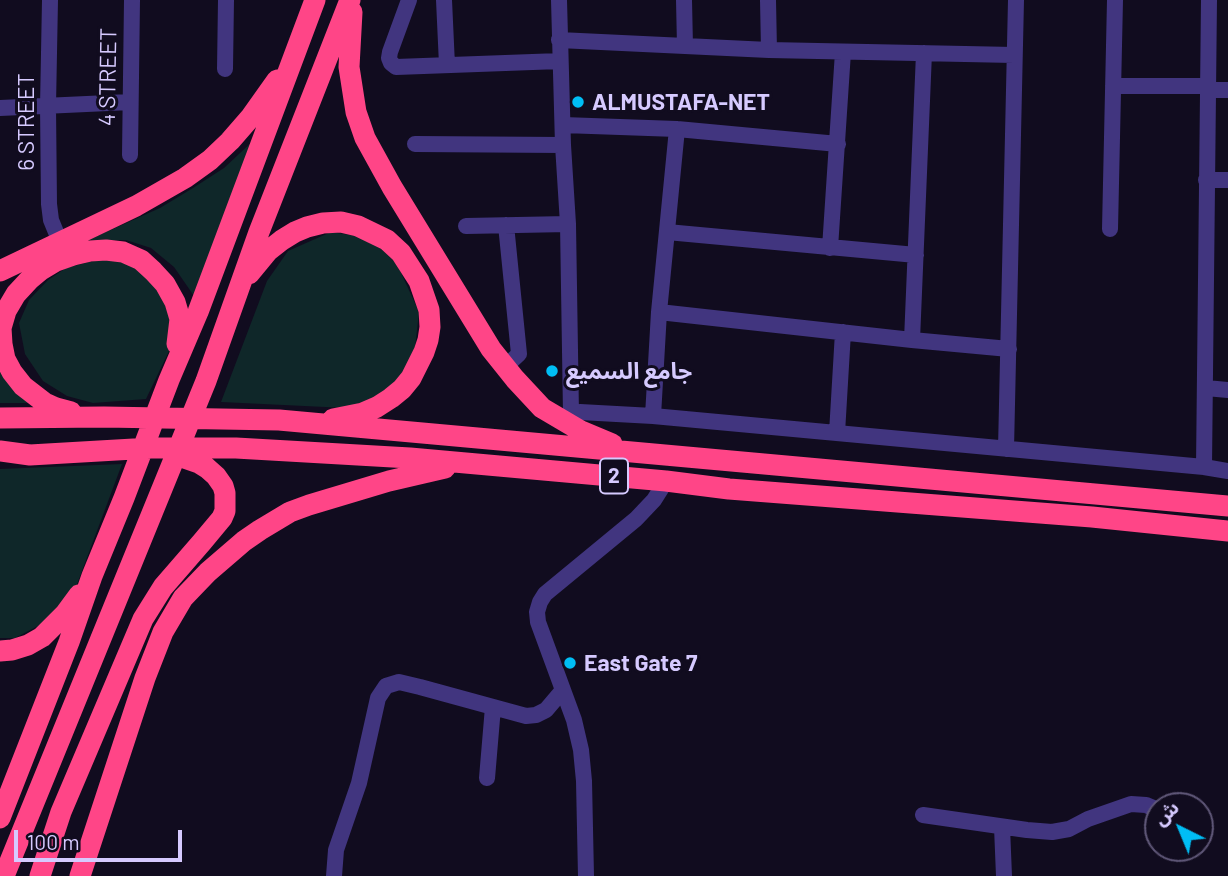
<!DOCTYPE html>
<html>
<head>
<meta charset="utf-8">
<style>
  body { margin:0 }
  #map { position:relative; width:1228px; height:876px; overflow:hidden; background:#110c1f; font-family:Barlow,"Noto Sans Arabic",sans-serif }
  canvas { display:block }
  .north { position:absolute; left:1144px; top:792px; width:70px; height:70px; box-sizing:border-box; background:#110c1f; border:2px solid #605879; border-radius:50%; rotate:317deg; font-size:19px; font-weight:700; line-height:28px; text-align:center; color:#d6caff }
  .north::after { content:''; display:block; margin:auto; width:24px; height:32px; background:#00bef5; clip-path:polygon(50% 0,100% 100%,50% 72%,0 100%) }
  .scale { position:absolute; left:14px; top:830px; width:168px; height:32px; box-sizing:border-box; border:4px solid #d6caff; border-top:0; padding-left:9px; font-size:21px; line-height:24px; white-space:nowrap; color:#d6caff; -webkit-text-stroke:5px #110c1f; paint-order:stroke }
</style>
</head>
<body>
<div id="map">
<canvas width="1228" height="876"></canvas>
<div class="north">ش</div>
<div class="scale">100 m</div>
</div>
<script>
const g = document.querySelector('canvas').getContext('2d');
g.lineJoin = 'round';
function fill(path, color) {
  g.fillStyle = color;
  g.fill(path, 'evenodd');
}
function toPath(rows) {
  const path = new Path2D();
  for (const r of rows) {
    path.moveTo(r[0], r[1]);
    for (let i = 2; i < r.length; i += 2) path.lineTo(r[i], r[i + 1]);
  }
  return path;
}
function stroke(path, color, width, dash) {
  g.strokeStyle = color;
  g.lineWidth = width;
  g.lineCap = dash ? 'butt' : 'round';
  g.setLineDash(dash || []);
  g.stroke(path);
}
function write(font, color, halo, rows, align = 'center') {
  g.font = font + ' Barlow,"Noto Sans Arabic",sans-serif';
  g.lineWidth = 6;
  g.setLineDash([]);
  g.textBaseline = 'middle';
  g.strokeStyle = halo;
  g.fillStyle = color;
  for (const [text, x, y, turn = 0] of rows) {
    g.save();
    g.translate(x, y);
    g.rotate((+turn || 0) * Math.PI / 180);
    g.textAlign = isNaN(turn) ? turn : align;
    if (halo) g.strokeText(text, 0, 0);
    g.fillText(text, 0, 0);
    g.restore();
  }
}
fill(toPath([
  [255,139,194,296,174,267,151,248,126,240,88,240,160,208,193,188,224,168],
  [331,232,370,238,397,264,419,312,414,357,390,390,361,404,346,408,221,402,267,281,288,251],
  [116,257,137,262,175,310,170,349,146,399,93,403,67,396,43,381,25,354,19,323,29,300,48,280,66,268,89,262],
  [0,337,37,403,0,403],
  [122,464,73,595,57,616,15,638,0,638,0,469]
]), '#0f2729');
stroke(toPath([
  [50,0,48,106,49,204,51,220,60,242],
  [409,0,390,52,389,58,391,63,396,67,560,61],
  [444,0,447,65],
  [559,0,563,145,568,224,571,414],
  [684,0,685,46],
  [768,0,769,50],
  [559,40,769,50,1014,55],
  [225,69,226,0],
  [1113,86,1208,86],
  [1208,90,1228,90],
  [0,108,130,102],
  [563,125,677,129,838,144],
  [415,144,563,145],
  [130,155,132,0],
  [1206,180,1228,180],
  [466,226,568,224],
  [1110,229,1115,0],
  [667,232,916,255],
  [830,248,843,52],
  [659,312,912,340,1009,349],
  [912,340,924,53],
  [505,367,519,354,506,225],
  [1206,388,1228,390],
  [653,416,659,312,677,129],
  [564,422,571,414,580,412,653,416,1204,467,1228,471],
  [837,433,843,332],
  [1006,449,1016,0],
  [1204,467,1209,0],
  [487,778,493,707],
  [923,815,1027,830,1052,832,1069,829,1088,819,1131,804,1146,805,1158,810],
  [1002,827,1004,876],
  [334,876,336,850,359,783,378,698,386,686,399,682,420,687,526,716,536,715,546,710,563,690],
  [586,876,584,781,581,750,574,720,538,622,537,612,540,602,545,594,636,519,654,500,666,481]
]), '#41357f', 16);
stroke(toPath([
  [352,12,349,67,356,112,365,138,392,187,491,349,515,379,542,408,581,431,612,444],
  [0,271,136,206,185,178,210,160,230,141,250,118,277,80],
  [249,274,268,251,282,240,295,232,307,227,323,223,341,222,358,226,387,240,401,253,419,281,429,310,430,327,428,340,424,352,411,378,402,389,391,398,377,407,363,413,333,419],
  [71,412,56,408,45,403,23,386,12,372,5,359,2,344,1,328,6,311,16,294,29,280,41,270,56,261,73,255,90,251,106,250,123,252,141,260,153,271,165,284,175,302,180,319,177,344],
  [0,418,104,417,279,420,1228,506],
  [0,451,30,455,151,448,236,448,410,458,666,481,729,489,1092,517,1228,531],
  [0,651,12,650,28,645,42,637,65,614,79,595],
  [0,818,69,642,92,576,124,498,169,380,198,312,315,0],
  [4,876,206,381,259,232,350,0],
  [40,876,61,812,143,619,163,587,202,542,222,518,225,511,225,493,223,486,216,476,207,468,199,463,173,454],
  [80,876,145,678,163,632,183,598,208,572,244,541,260,530,290,512,309,505,389,481,445,468]
]), '#ff4587', 21);
for (const [x, y, r, color] of [
  [578,102,7,"#00bef5"],
  [552,371,7,"#00bef5"],
  [570,663,7,"#00bef5"]
]) {
  const dot = new Path2D();
  dot.arc(x, y, r, 0, 2 * Math.PI);
  g.fillStyle = color;
  g.fill(dot);
  stroke(dot, '#110c1f', 2.5);
}
for (const [x, y, w] of [
  [614,476,28]
]) {
  const box = new Path2D();
  box.roundRect(x - w / 2, y - 17.5, w, 35, 5);
  g.fillStyle = '#110c1f';
  g.fill(box);
  stroke(box, '#d6caff', 2);
}
write('bold 21px', '#d6caff', null, [
  ["2",614,476]
]);
write('23px', '#d6caff', '#110c1f', [
  ["4 STREET",108,77,-89],
  ["6 STREET",26,122,-90]
]);
write('bold 23px', '#d6caff', '#110c1f', [
  ["ALMUSTAFA-NET",592,102],
  ["جامع السميع",566,371],
  ["East Gate 7",584,663]
], 'left');
</script>
</body>
</html>
